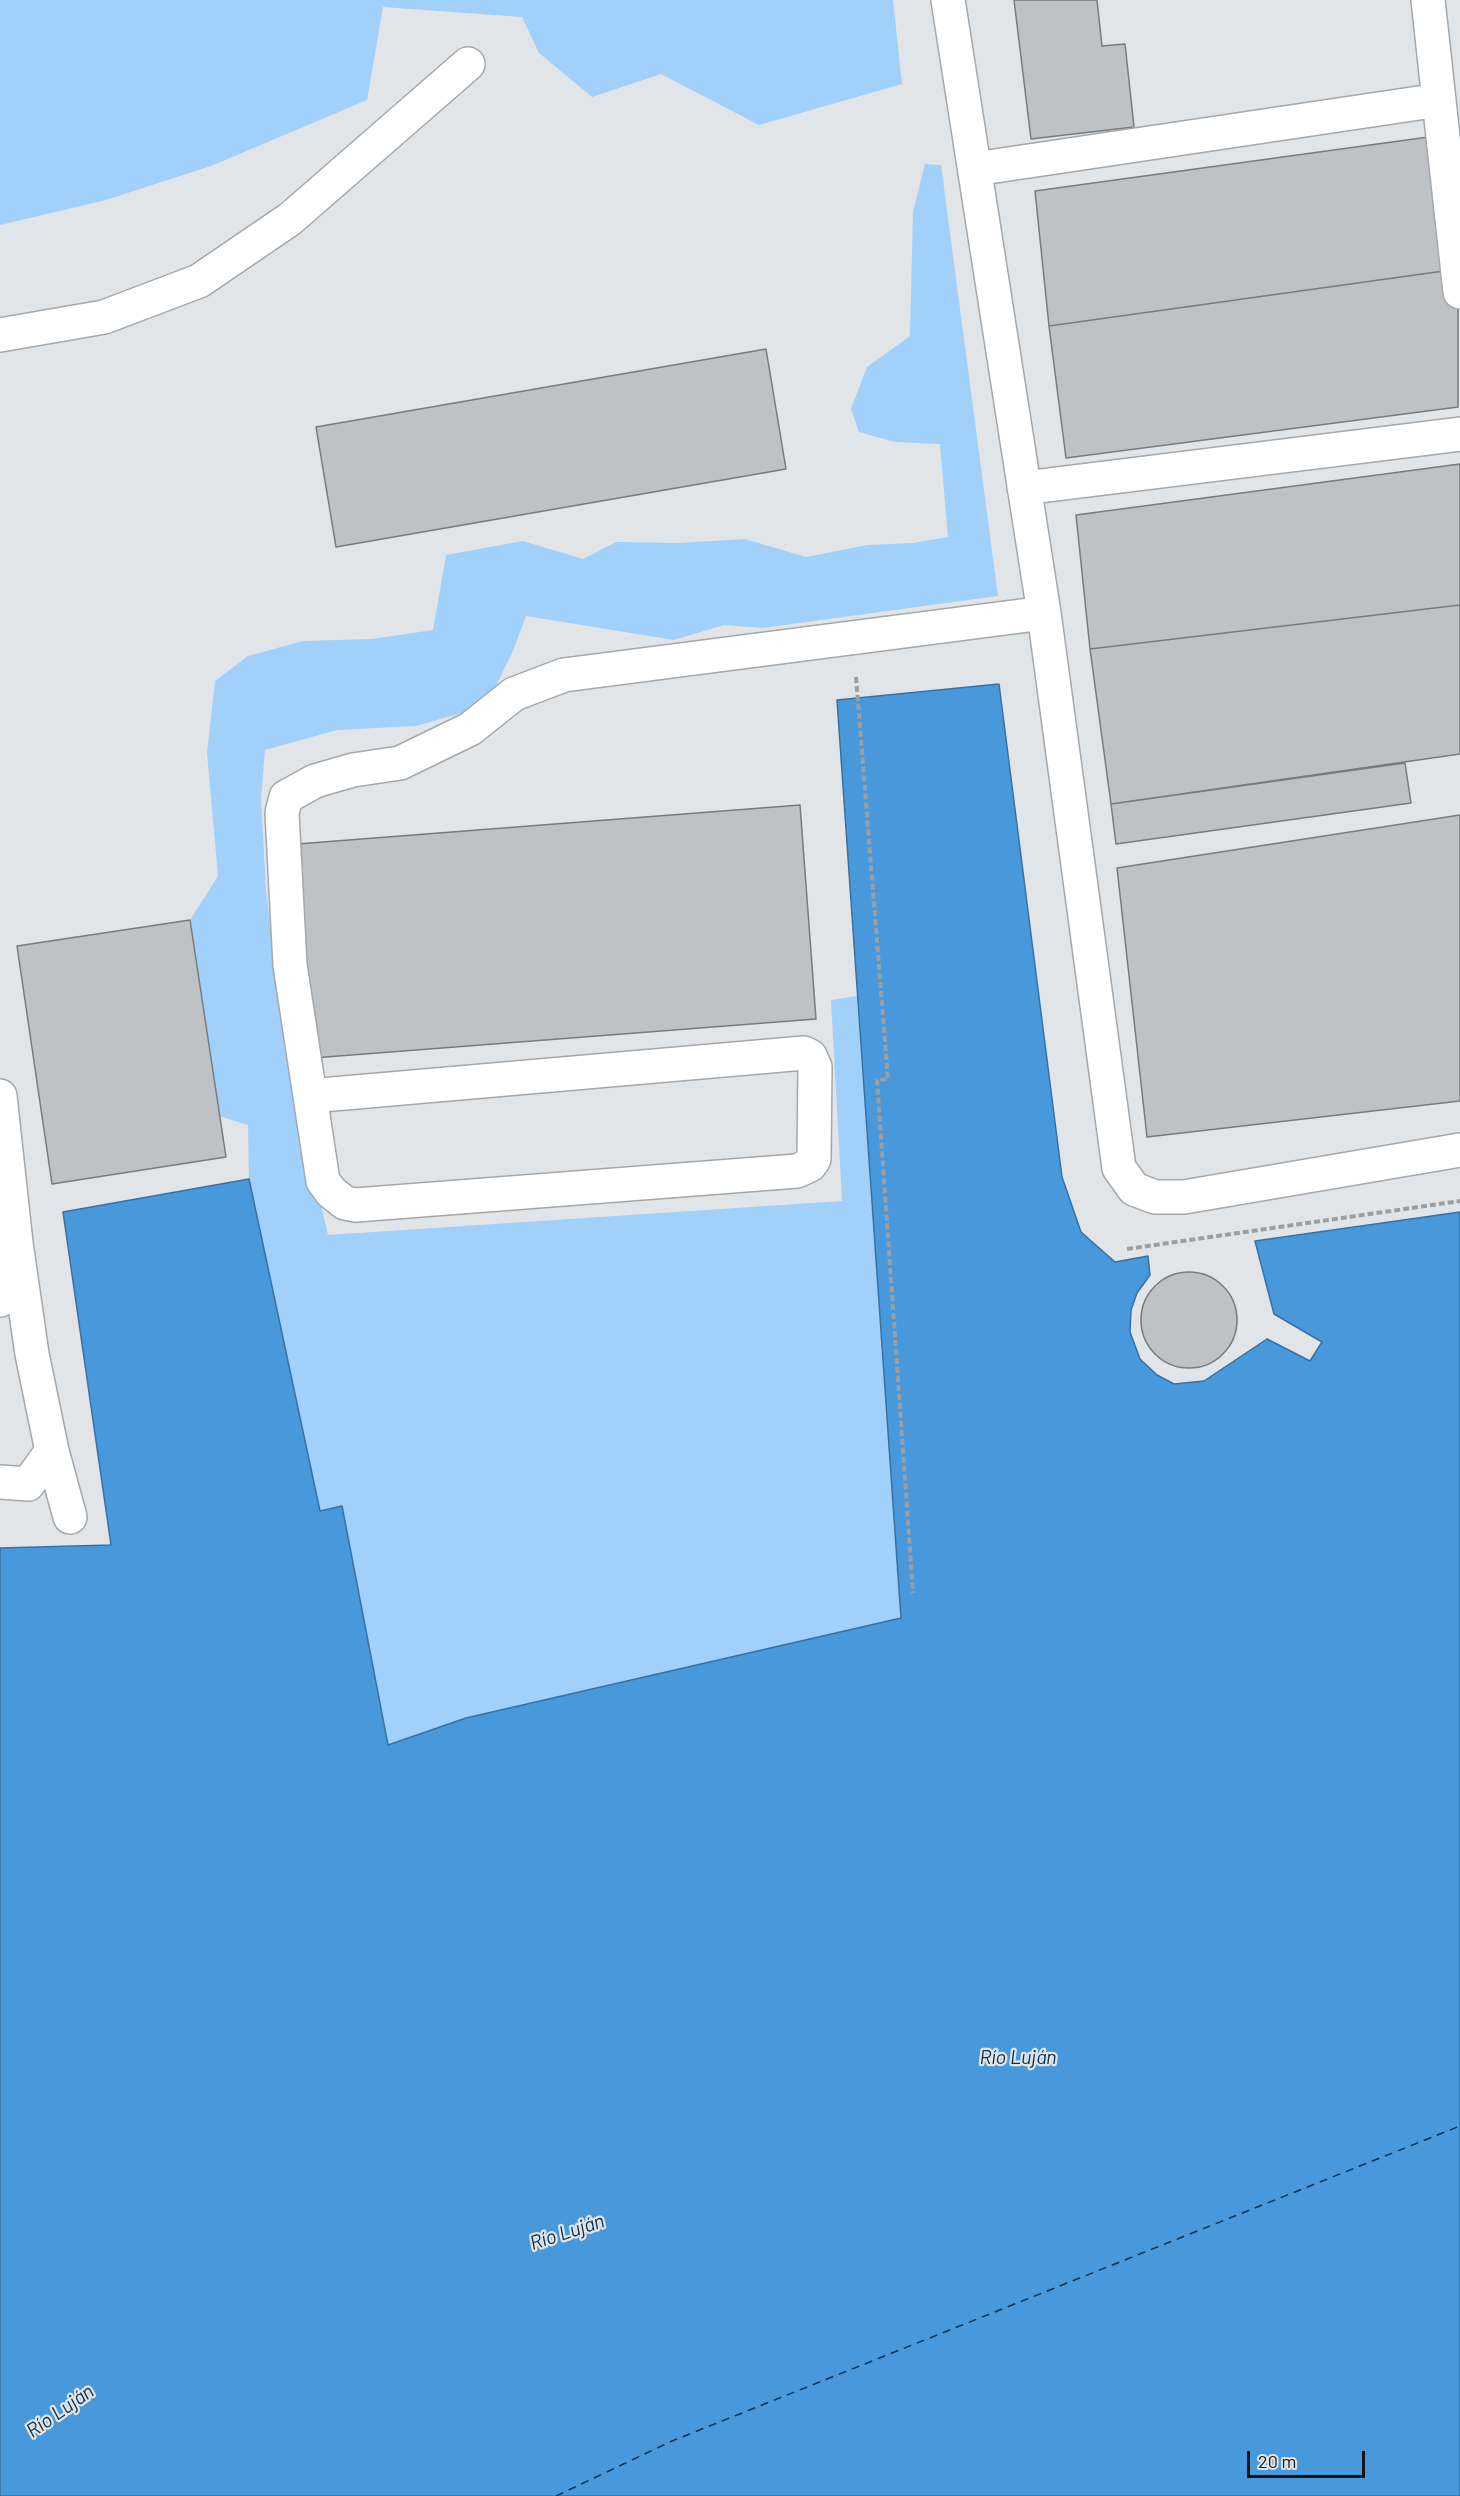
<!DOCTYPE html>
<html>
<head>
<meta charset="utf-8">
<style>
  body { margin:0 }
  #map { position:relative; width:1460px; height:2496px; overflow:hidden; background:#e1e5e8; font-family:Barlow,sans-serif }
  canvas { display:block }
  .scale { position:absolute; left:1247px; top:2451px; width:118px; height:27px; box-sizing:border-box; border:3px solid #141516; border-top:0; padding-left:8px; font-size:18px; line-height:21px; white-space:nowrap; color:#141516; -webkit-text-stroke:4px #e1e5e8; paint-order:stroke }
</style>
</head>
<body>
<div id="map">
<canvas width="1460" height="2496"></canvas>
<div class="scale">20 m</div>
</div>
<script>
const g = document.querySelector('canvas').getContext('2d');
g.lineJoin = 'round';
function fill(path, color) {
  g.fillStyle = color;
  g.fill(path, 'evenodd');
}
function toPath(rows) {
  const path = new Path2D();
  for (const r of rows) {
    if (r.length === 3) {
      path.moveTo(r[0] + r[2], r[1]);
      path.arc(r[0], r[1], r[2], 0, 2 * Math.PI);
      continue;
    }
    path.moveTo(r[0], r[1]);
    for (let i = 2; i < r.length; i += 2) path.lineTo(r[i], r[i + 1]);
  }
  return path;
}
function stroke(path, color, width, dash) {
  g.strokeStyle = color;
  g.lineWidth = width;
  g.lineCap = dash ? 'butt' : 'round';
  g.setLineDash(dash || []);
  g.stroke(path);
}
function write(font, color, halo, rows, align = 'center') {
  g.font = font + ' Barlow,sans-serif';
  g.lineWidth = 4.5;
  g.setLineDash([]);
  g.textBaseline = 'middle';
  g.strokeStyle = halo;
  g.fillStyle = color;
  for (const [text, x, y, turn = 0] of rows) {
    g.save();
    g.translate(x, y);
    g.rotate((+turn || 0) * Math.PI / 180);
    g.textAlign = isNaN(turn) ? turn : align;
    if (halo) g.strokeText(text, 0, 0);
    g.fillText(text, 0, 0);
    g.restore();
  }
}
fill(toPath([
  [0,0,893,0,902,84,759,125,661,74,592,97,539,53,522,17,383,7,367,100,211,166,106,200,0,225],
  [925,164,941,165,998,596,762,628,724,625,674,640,526,616,513,651,486,706,416,726,337,730,265,750,261,798,266,890,285,1051,328,1235,842,1201,831,1000,857,996,901,1618,466,1718,388,1745,342,1506,320,1511,249,1179,248,1125,219,1116,190,920,218,876,207,753,215,681,248,656,303,641,372,639,433,630,446,555,523,541,583,559,616,542,679,543,745,539,806,557,867,545,913,543,948,537,940,444,895,442,859,432,851,409,867,367,910,336,913,212]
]), '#a1d0fb');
const water = toPath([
  [999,684,1062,1177,1081,1232,1115,1262,1148,1256,1150,1275,1137,1293,1131,1310,1130,1332,1140,1359,1157,1375,1174,1384,1204,1381,1267,1339,1310,1361,1322,1342,1274,1314,1255,1241,1460,1212,1460,2496,0,2496,0,1548,111,1545,63,1212,249,1179,320,1511,342,1506,388,1745,466,1718,901,1618,837,700,999,684]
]);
fill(water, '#4899dc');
stroke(water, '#3871a1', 1.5);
stroke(toPath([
  [556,2496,672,2441,1460,2126]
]), '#0e304c', 1.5, [8, 6]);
const building = toPath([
  [1014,0,1097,0,1102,46,1125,44,1134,127,1031,139,1014,0],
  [1443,135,1458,269,1049,326,1035,191,1443,135],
  [1458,269,1458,407,1066,458,1049,326,1458,269],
  [766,349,786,469,336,547,316,427,766,349],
  [1460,464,1460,605,1090,649,1076,515,1460,464],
  [1460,605,1460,754,1111,804,1090,649,1460,605],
  [1405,763,1411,803,1116,844,1111,804,1405,763],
  [800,805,816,1019,313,1058,297,844,800,805],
  [1460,815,1460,1101,1147,1137,1117,868,1460,815],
  [190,920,226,1157,52,1184,17,946,190,920],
  [1189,1320,48]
]);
fill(building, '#bec2c5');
stroke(building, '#787b7e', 1.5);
const minor = toPath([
  [948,0,1044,613,1119,1168,1134,1189,1155,1197,1184,1197,1460,1150],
  [1428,0,1460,292],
  [975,169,1439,100],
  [0,335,104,317,199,281,290,219,468,64],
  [1024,488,1460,434],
  [0,1096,16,1243,0,1300],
  [310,1096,804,1053,810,1056,815,1067,814,1159,810,1165,797,1171,356,1205,345,1203,331,1192,323,1181,310,1096,290,965,282,813,286,797,315,781,353,770,400,763,470,729,514,694,564,675,1044,613],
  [16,1243,32,1354,52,1451,70,1517],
  [0,1482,28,1484,52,1451]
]);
stroke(minor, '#a4a8ab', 36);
stroke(toPath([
  [856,677,888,1079,877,1080,913,1593],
  [1127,1249,1460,1201]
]), '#9c9fa1', 4, [6, 3]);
stroke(minor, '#fff', 33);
write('italic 20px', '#0e304c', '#e1e5e8', [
  ["Río Luján",1018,2057],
  ["Río Luján",567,2232,-18],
  ["Río Luján",60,2411,-35]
]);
</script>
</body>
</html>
